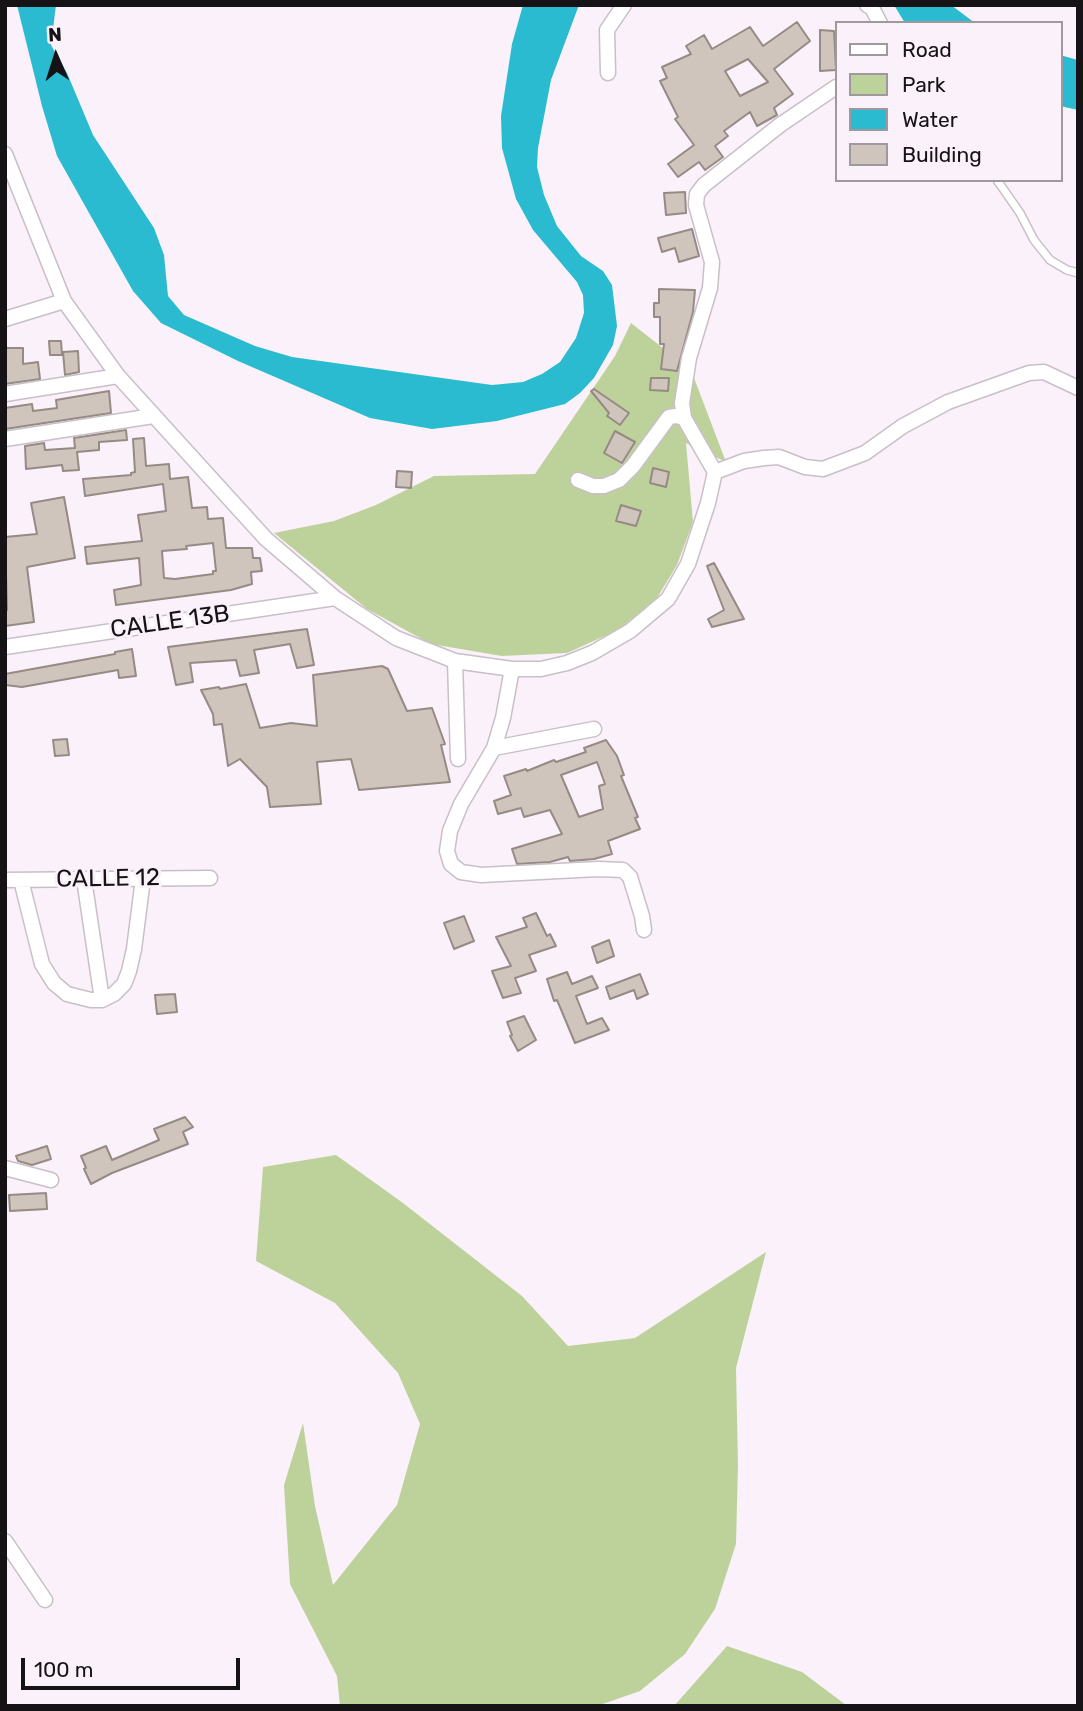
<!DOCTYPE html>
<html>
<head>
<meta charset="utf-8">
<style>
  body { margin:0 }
  #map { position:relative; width:1083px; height:1711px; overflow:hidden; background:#fbf1fa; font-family:Rubik,sans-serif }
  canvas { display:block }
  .frame { position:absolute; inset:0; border:7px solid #161316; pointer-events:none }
  .legend { position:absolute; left:835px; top:21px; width:228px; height:161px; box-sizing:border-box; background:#fbf1fa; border:2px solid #9f989f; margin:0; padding:9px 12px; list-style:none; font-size:21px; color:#161316 }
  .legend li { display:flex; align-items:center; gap:14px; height:35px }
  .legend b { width:35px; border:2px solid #9f989f }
  .north { position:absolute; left:21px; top:21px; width:70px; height:70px; -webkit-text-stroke:5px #fbf1fa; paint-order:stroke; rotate:357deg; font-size:19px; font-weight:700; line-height:28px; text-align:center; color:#161316 }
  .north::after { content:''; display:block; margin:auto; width:24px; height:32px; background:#161316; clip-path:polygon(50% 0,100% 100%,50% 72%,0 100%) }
  .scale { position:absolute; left:21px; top:1658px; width:219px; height:32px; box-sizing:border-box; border:4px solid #161316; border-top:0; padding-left:9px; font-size:21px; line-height:24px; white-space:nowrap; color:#161316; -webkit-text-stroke:5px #fbf1fa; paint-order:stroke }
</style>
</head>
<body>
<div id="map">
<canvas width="1083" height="1711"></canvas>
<div class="frame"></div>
<ul class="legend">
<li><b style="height:9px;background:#fff"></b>Road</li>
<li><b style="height:19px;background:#bdd29b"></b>Park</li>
<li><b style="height:19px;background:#2abbd1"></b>Water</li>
<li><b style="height:19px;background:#d0c5bd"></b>Building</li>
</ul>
<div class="north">N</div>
<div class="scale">100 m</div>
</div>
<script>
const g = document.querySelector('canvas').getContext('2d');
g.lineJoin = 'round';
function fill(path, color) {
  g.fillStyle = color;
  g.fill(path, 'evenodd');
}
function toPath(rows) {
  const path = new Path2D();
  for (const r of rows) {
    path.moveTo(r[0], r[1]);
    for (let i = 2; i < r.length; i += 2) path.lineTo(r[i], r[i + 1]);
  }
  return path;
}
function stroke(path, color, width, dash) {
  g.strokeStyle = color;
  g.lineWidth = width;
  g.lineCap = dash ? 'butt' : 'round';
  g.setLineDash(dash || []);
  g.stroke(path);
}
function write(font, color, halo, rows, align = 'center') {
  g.font = font + ' Rubik,sans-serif';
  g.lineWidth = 6;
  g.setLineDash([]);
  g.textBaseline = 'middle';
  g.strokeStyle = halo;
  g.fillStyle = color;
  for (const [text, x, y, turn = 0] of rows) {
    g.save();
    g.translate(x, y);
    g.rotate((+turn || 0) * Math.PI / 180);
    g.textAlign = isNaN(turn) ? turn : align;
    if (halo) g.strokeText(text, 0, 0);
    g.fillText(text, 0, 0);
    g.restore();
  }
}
fill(toPath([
  [631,323,691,370,726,462,686,443,693,522,677,565,657,598,618,630,567,653,502,656,431,644,367,609,274,533,334,521,376,505,434,476,535,474,615,356],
  [336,1155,403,1203,522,1296,568,1346,635,1338,766,1252,736,1368,738,1465,736,1544,715,1609,685,1654,640,1691,597,1706,340,1706,337,1676,290,1584,284,1485,303,1423,315,1506,333,1585,397,1505,420,1424,398,1373,335,1303,256,1261,263,1167],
  [727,1646,802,1672,846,1705,857,1706,674,1706]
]), '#bdd29b');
fill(toPath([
  [17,5,56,5,51,45,67,73,93,135,154,228,164,255,168,296,184,315,255,346,292,357,492,385,523,382,542,374,560,362,576,338,584,313,583,295,577,282,533,230,516,199,502,148,501,116,512,44,523,5,579,5,551,80,538,148,537,167,544,195,557,226,581,256,603,271,612,285,617,326,613,345,594,378,580,393,565,404,497,421,432,429,370,418,238,361,161,323,133,291,57,156,42,106],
  [894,5,951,5,975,23,905,23],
  [1060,55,1078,60,1078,110,1060,106]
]), '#2abbd1');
const building = toPath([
  [797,22,810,41,774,69,793,94,774,108,777,115,757,126,750,112,724,131,728,136,715,146,723,157,705,170,699,162,678,177,668,164,694,145,675,119,678,117,660,81,667,78,662,67,691,54,686,46,704,35,712,49,750,27,763,46,797,22],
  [748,59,768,82,740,96,725,71,748,59],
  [820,30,834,31,836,70,820,71,820,30],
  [685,192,686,213,666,215,664,193,685,192],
  [692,229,699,256,679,262,675,248,662,252,658,238,692,229],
  [659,289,695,290,693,312,677,371,661,369,664,344,660,344,660,317,654,317,654,303,659,303,659,289],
  [49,341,61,341,62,355,50,355,49,341],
  [5,348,23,348,23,364,38,362,40,379,5,384,5,348],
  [78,351,79,372,65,375,63,352,78,351],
  [651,378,669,378,668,391,650,390,651,378],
  [594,389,629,413,620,425,607,416,609,413,591,391,594,389],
  [109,391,111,413,5,429,5,408,32,404,33,411,57,408,56,400,109,391],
  [126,430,127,440,99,442,99,450,77,452,79,470,63,471,62,465,26,469,25,446,44,443,45,450,75,448,74,438,126,430],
  [615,431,635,442,622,463,604,453,615,431],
  [144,438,146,466,169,464,170,479,188,477,192,508,207,507,208,519,223,518,226,548,252,548,253,558,260,558,262,571,251,572,252,584,231,590,116,605,114,590,141,585,139,558,87,564,85,547,142,541,138,515,166,511,163,484,85,496,83,479,131,475,131,473,135,472,133,439,144,438],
  [213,543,216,571,213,571,213,574,175,579,164,578,162,551,187,549,186,546,213,543],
  [653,468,669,472,666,487,650,483,653,468],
  [397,471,412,472,411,488,396,487,397,471],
  [64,497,75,558,27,567,34,622,5,626,5,611,7,610,5,537,37,534,31,503,64,497],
  [621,505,641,511,636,526,616,521,621,505],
  [714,563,744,619,712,627,708,619,724,610,707,566,714,563],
  [307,629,314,665,297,668,290,644,254,650,259,673,240,676,236,660,190,663,193,682,176,685,168,647,307,629],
  [132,649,136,676,119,678,118,670,22,687,5,685,5,674,115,654,115,652,132,649],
  [382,666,388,669,407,711,432,708,445,744,441,745,450,782,359,790,351,759,317,762,321,804,270,807,267,787,240,759,228,766,222,724,214,725,213,714,201,690,219,687,220,689,246,684,260,728,291,723,317,726,313,675,382,666],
  [67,739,69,755,55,756,53,740,67,739],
  [606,740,617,756,624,775,621,776,638,817,635,818,640,829,608,841,612,854,594,859,570,861,568,857,550,862,517,864,512,849,562,834,550,810,524,817,521,808,498,814,494,801,511,795,504,776,526,769,527,771,554,760,556,762,586,752,584,748,606,740],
  [597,762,605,784,599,786,603,809,579,817,561,775,597,762],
  [536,913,547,936,550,934,556,946,529,955,536,971,515,978,521,993,503,998,492,971,511,966,496,937,527,927,523,918,536,913],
  [464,916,474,941,454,949,444,923,464,916],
  [609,940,614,956,597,963,592,947,609,940],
  [567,972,572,984,592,976,598,988,576,996,587,1024,602,1018,609,1030,575,1043,557,1000,554,1001,547,979,567,972],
  [640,974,648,994,637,999,634,990,610,999,606,987,640,974],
  [175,994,177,1012,157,1014,155,995,175,994],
  [524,1016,536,1040,518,1051,510,1036,512,1035,507,1022,524,1016],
  [185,1117,193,1127,183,1132,188,1144,112,1173,91,1184,84,1169,86,1168,81,1156,106,1146,112,1160,159,1140,154,1129,185,1117],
  [47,1146,51,1159,32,1165,18,1161,16,1156,47,1146],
  [46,1193,47,1209,10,1211,9,1195,46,1193]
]);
fill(building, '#d0c5bd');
stroke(building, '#968b84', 2);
const lane = toPath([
  [997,180,1020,213,1034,240,1050,260,1067,270,1078,273]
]);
const street = toPath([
  [867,5,872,8,880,23],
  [608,73,607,30,624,5],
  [5,154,64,301,118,376,266,539,335,598,396,638,455,661,512,669,541,669,567,663,592,653,630,631,668,599,688,564,708,503,715,472,684,418,682,403,689,358,710,288,712,262,696,205,697,194,704,185,780,125,836,87],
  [5,319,64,301],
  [5,394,118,376],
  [5,439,153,416],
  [715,472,744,461,764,458,779,457,805,467,823,469,865,453,903,426,948,402,1029,373,1044,372,1078,388],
  [578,480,593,486,604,486,619,480,633,466,669,417,676,416,684,418],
  [5,647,335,598],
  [455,661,458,759],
  [512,669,503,718,494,748,461,804,450,831,447,851,451,864,461,872,481,875,598,869,623,870,630,877,642,916,644,930],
  [494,748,594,729],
  [84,879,102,1000],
  [5,880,210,878],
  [21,880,42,964,54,983,67,994,91,1000,102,1000,114,994,124,984,129,971,134,949,143,879],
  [5,1168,51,1180],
  [5,1541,45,1600]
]);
stroke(lane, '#c9bfc8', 10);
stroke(street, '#c9bfc8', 17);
stroke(lane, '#fff', 7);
stroke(street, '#fff', 14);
write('24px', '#161316', '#fbf1fa', [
  ["CALLE 13B",170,622,-8],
  ["CALLE 12",108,879,-1]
]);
</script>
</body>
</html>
